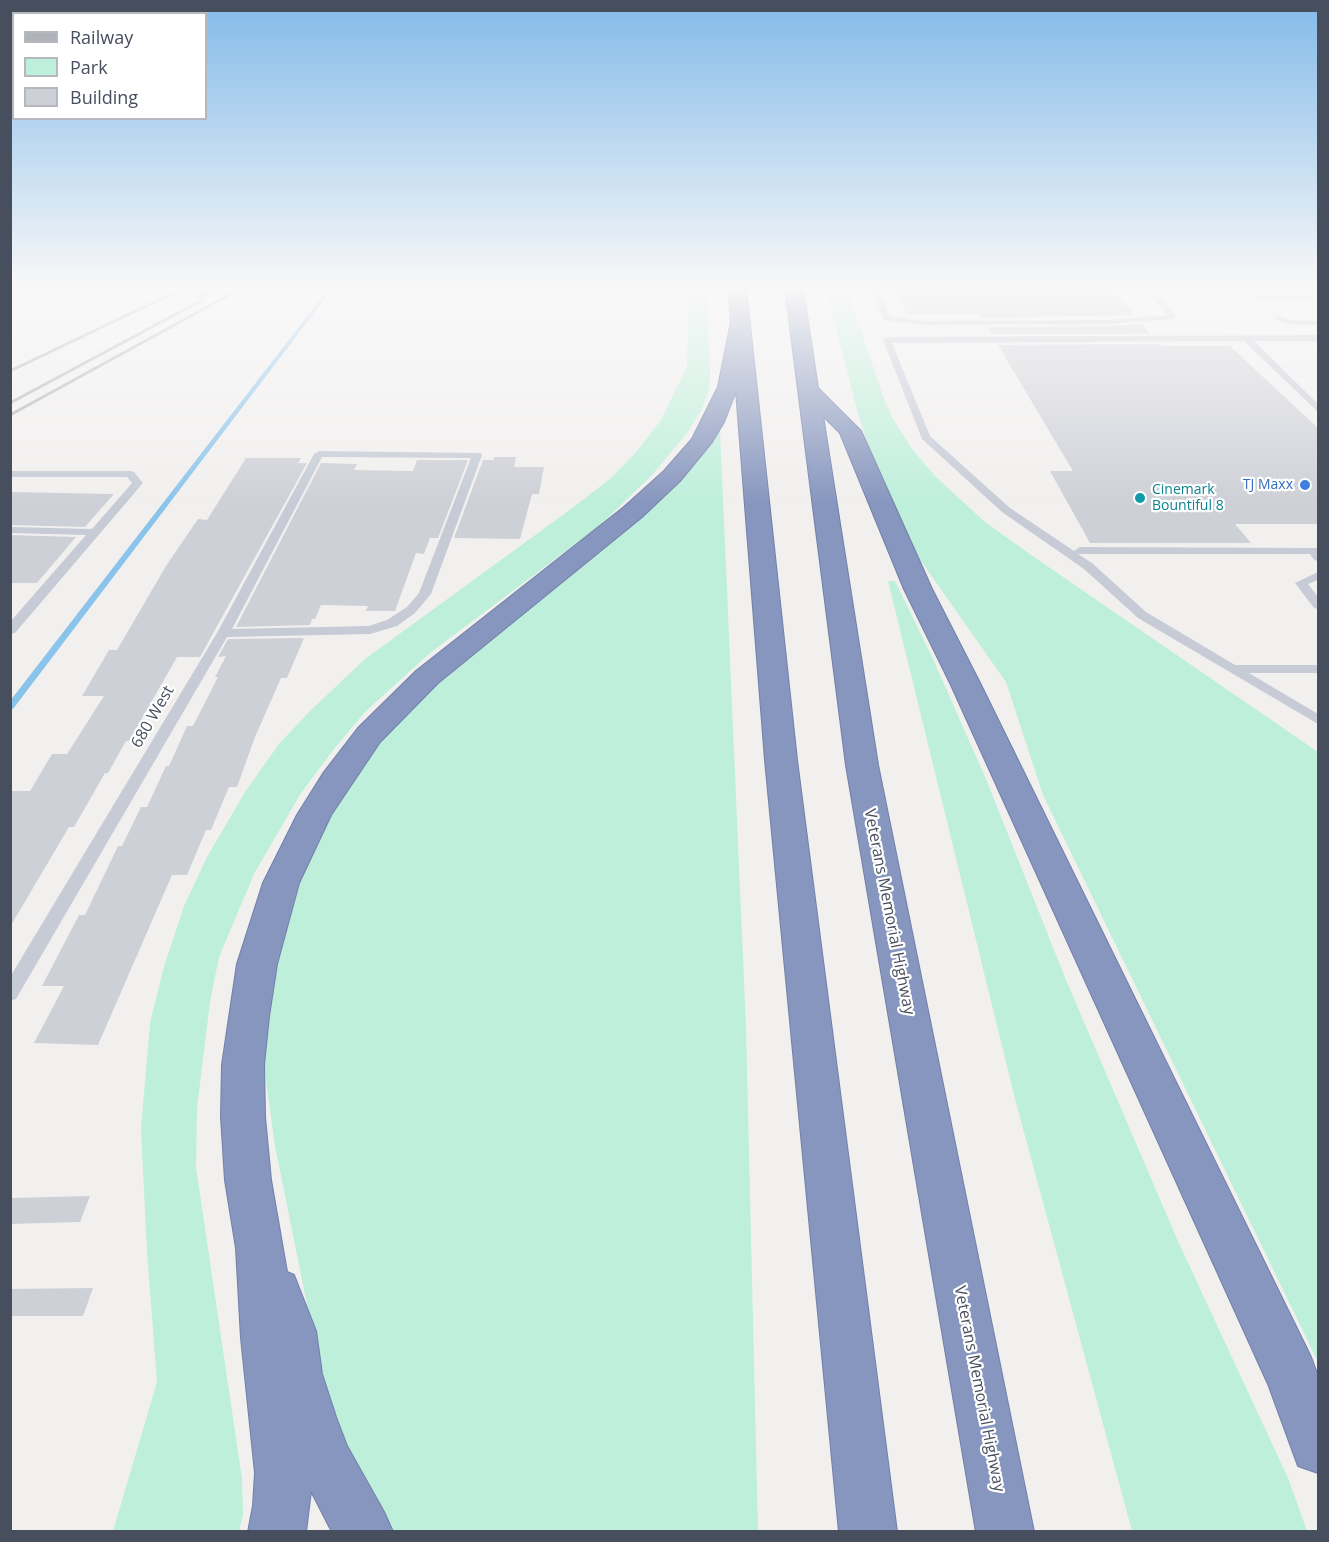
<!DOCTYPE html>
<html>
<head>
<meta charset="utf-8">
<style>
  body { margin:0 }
  #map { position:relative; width:1329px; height:1542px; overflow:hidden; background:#f2f0ef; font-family:"Open Sans",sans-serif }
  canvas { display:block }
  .frame { position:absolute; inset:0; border:12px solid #474e5d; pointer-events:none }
  .legend { position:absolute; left:12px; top:12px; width:195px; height:108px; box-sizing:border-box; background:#fff; border:2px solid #b5b8be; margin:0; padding:8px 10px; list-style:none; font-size:18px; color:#474e5d }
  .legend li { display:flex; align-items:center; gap:12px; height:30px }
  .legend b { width:30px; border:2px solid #b5b8be }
</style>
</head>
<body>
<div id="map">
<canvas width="1329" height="1542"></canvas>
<div class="frame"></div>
<ul class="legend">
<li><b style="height:8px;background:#b1b3ba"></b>Railway</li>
<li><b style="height:16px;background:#beefdb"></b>Park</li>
<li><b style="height:16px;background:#ced0d7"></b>Building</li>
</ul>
</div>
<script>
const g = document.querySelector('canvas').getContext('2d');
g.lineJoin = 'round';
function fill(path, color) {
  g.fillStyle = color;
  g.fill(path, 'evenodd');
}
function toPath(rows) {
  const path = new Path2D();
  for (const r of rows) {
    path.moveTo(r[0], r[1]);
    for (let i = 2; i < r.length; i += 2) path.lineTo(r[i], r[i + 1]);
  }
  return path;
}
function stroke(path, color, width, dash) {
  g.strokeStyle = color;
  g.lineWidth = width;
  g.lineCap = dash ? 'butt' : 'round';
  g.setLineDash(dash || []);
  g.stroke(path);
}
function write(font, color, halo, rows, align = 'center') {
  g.font = font + ' "Open Sans",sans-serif';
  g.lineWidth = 4.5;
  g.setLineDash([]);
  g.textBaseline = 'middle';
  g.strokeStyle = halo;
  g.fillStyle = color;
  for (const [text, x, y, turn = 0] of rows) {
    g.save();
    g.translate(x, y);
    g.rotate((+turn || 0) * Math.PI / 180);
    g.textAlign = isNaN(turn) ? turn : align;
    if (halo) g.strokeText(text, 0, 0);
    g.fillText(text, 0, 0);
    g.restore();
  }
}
fill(toPath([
  [688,288,706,288,710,372,709,391,701,411,687,433,652,475,598,527,430,653,366,711,334,749,301,793,254,874,219,957,210,1002,197,1108,196,1167,242,1479,243,1515,239,1531,113,1531,157,1382,147,1252,141,1129,150,1023,164,966,184,906,207,857,245,792,279,744,310,711,365,659,571,509,611,478,637,451,661,420,687,366],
  [826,288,847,288,884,399,893,419,912,449,936,477,985,522,1034,557,1318,752,1318,1362,1043,795,1006,682,916,554,875,467,856,407],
  [720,430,746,1028,758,1531,389,1532,328,1409,275,1146,263,1059,272,975,304,860,368,750,420,691,688,470],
  [888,581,895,581,933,659,986,779,1066,980,1177,1239,1288,1478,1307,1531,1132,1531,1015,1099]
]), '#beefdb');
fill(toPath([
  [329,288,333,288,13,709,10,709,10,701,329,288]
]), '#8bc4eb');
fill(toPath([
  [895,288,1111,288,1135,315,982,318,980,315,907,314],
  [1142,324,1150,334,992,334,987,327,1108,326],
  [1159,344,1161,346,1230,346,1318,428,1318,524,1235,524,1251,543,1090,543,1050,471,1073,471,998,345],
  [494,457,516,457,514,467,544,467,539,494,532,494,520,539,454,538,483,460,494,460],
  [246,458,301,458,298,463,307,463,200,657,177,657,129,741,126,741,108,773,105,773,74,827,69,827,10,927,10,791,30,791,52,754,67,754,104,696,82,696,109,650,117,650,166,566,198,519,207,520],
  [417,460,468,460,438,538,430,538,424,554,416,553,395,611,366,611,368,606,321,605,315,619,312,619,310,625,236,627,321,463,357,464,354,470,413,471],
  [10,492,114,494,85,527,10,525],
  [10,535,76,537,37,583,10,583],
  [304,638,287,678,281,678,255,737,237,787,229,787,211,830,206,830,187,875,172,875,98,1045,34,1043,64,986,42,986,79,915,85,915,118,846,122,846,141,807,147,807,166,766,169,766,187,726,193,726,218,677,215,677,226,656,218,657,228,639],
  [90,1196,80,1222,10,1224,10,1198],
  [93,1288,83,1316,10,1316,10,1289]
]), '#ced0d7');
const motorway = toPath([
  [728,288,746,288,797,760,897,1532,839,1532,765,760,736,391,724,422,712,442,680,481,642,517,438,683,380,742,331,815,299,883,277,964,269,1016,264,1065,265,1117,271,1180,287,1272,294,1275,316,1331,322,1374,336,1417,347,1446,384,1512,393,1532,332,1532,311,1491,306,1532,248,1532,253,1506,255,1473,241,1338,236,1248,225,1180,221,1117,222,1065,237,964,263,883,297,815,324,772,358,728,416,671,624,507,664,471,692,439,718,387,731,322,728,288],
  [785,288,803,288,818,388,861,431,932,589,981,685,1311,1357,1318,1376,1318,1473,1298,1466,1268,1384,951,685,904,589,840,433,823,416,878,765,1034,1532,976,1532,846,765,785,288]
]);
stroke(motorway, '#7281a9', 2);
fill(toPath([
  [871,288,879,288,890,316,924,321,1108,320,1167,315,1143,288,1152,288,1177,317,1173,319,1108,324,924,325,884,320,871,288],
  [1253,295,1318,295,1318,299,1253,299,1253,295],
  [1278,315,1290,320,1318,321,1318,325,1286,324,1275,319,1275,315,1278,315],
  [1318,335,1318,341,1254,341,1318,404,1318,412,1244,341,892,343,930,436,1010,508,1074,551,1080,547,1317,548,1318,561,1314,560,1310,554,1078,554,1092,563,1146,612,1235,665,1318,665,1318,673,1249,673,1318,714,1318,724,1138,618,1084,569,1002,512,922,439,883,340,887,337,1318,335],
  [319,451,481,453,482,455,431,594,415,613,397,626,370,634,227,637,16,999,10,1001,10,977,217,633,314,454,319,451],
  [322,457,471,458,419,593,407,607,387,620,369,626,232,629,322,457],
  [10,471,130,471,134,472,143,483,15,633,10,634,10,622,86,535,10,533,10,527,92,529,132,483,127,477,10,477,10,471],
  [1318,572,1318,580,1308,584,1318,597,1318,609,1314,608,1295,583,1318,572]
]), '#c6cbd6');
fill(motorway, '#8796be');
stroke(toPath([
  [196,298,215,288],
  [10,371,184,288],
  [10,403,206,298],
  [10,415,242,288]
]), '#b1b3ba', 3);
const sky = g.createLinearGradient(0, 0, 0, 504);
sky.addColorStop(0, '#83bae9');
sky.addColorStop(0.57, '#f9f8f8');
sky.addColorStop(1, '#f9f8f800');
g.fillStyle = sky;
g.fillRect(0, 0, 1329, 504);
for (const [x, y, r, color] of [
  [1305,485,6,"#3f7fe0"],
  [1140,498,6,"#0f9aa8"]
]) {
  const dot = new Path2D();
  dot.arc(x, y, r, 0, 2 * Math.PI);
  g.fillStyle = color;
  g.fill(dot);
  stroke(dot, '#fff', 2);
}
write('14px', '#366cbe', '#fff', [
  ["TJ Maxx",1293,485]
], 'right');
write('14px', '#0d838f', '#fff', [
  ["Cinemark",1152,490],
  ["Bountiful 8",1152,506]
], 'left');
write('16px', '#474e5d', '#fff', [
  ["680 West",153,717,-60],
  ["Veterans Memorial Highway",889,912,79],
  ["Veterans Memorial Highway",979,1389,79]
]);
</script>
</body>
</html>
